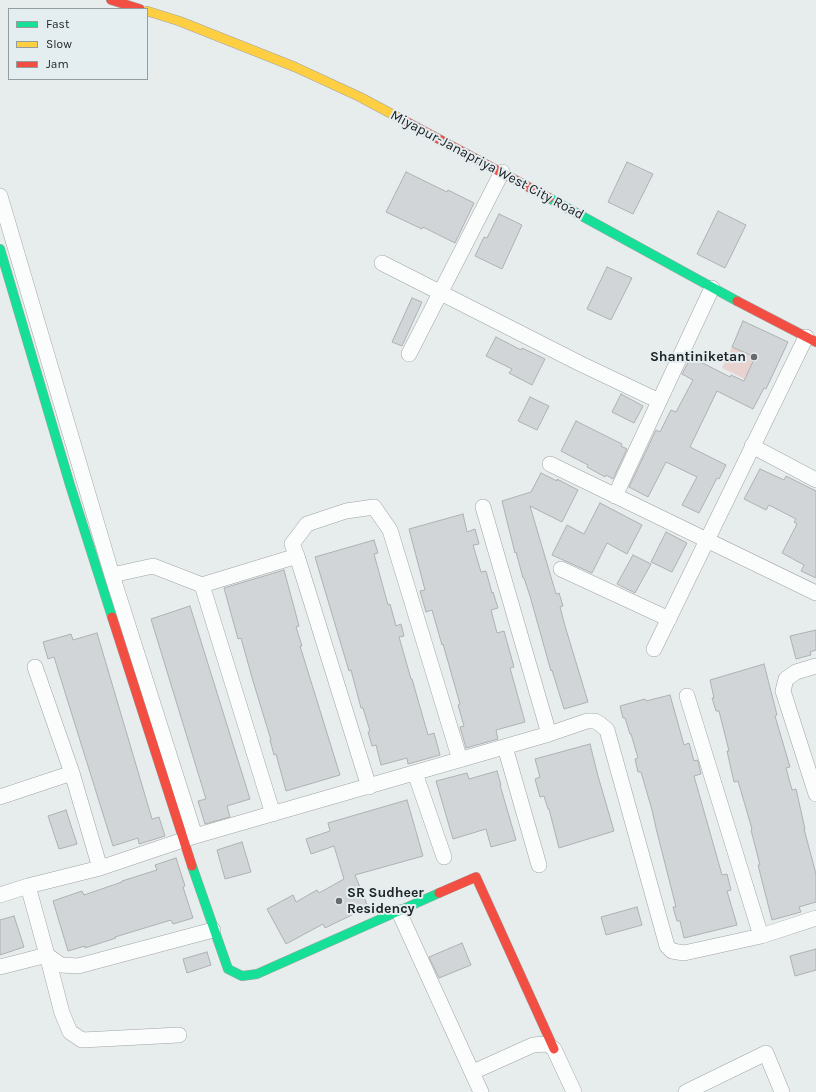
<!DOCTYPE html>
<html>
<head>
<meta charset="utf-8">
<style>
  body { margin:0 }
  #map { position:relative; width:816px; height:1092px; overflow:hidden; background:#e7eced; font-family:Karla,sans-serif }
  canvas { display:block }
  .legend { position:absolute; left:8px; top:8px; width:140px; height:72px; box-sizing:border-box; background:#e4edf0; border:1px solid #969d9f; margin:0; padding:5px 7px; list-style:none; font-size:12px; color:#222526 }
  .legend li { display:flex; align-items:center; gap:8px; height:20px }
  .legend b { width:20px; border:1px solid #969d9f }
</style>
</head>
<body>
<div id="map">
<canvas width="816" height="1092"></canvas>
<ul class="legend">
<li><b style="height:5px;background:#16e098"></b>Fast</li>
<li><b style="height:5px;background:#ffcf43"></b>Slow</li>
<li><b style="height:5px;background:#f24e42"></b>Jam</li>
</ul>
</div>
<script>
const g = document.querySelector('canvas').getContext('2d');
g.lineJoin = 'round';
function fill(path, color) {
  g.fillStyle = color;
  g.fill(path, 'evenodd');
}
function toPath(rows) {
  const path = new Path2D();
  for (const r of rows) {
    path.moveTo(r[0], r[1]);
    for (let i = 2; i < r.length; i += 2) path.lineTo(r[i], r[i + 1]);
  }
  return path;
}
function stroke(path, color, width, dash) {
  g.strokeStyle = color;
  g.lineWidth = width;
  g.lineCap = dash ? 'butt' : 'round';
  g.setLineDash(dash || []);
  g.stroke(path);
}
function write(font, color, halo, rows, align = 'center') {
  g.font = font + ' Karla,sans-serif';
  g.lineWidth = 4;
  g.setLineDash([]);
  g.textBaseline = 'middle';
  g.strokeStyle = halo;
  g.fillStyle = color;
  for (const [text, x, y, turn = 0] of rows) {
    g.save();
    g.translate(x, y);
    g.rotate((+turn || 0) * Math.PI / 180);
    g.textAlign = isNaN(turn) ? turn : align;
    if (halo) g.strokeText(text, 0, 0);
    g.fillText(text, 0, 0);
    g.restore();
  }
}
fill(toPath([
  [732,347,755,357,745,379,722,368]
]), '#e7d2d0');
const building = toPath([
  [627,162,653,174,633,214,608,202,627,162],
  [406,172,447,192,448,190,474,203,455,243,423,227,422,229,386,212,406,172],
  [718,211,746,225,725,268,697,254,718,211],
  [499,214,522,225,502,269,475,256,484,237,487,238,499,214],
  [607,267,632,278,611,320,587,309,607,267],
  [412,298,422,302,402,346,392,342,412,298],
  [743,321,788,342,766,389,764,388,753,409,717,391,690,447,726,465,719,479,717,478,699,513,682,505,697,477,666,462,648,497,629,487,656,430,660,432,671,410,676,412,693,380,682,374,691,357,730,377,731,375,744,381,755,357,732,347,743,321],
  [496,337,521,350,522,348,545,359,532,385,509,373,512,369,486,356,496,337],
  [621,394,643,406,634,423,612,412,621,394],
  [530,397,549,406,537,430,518,421,530,397],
  [576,421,622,444,621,446,627,449,613,479,606,475,605,477,587,467,588,465,561,451,576,421],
  [760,469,784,480,786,476,816,491,816,578,801,571,804,565,782,553,797,524,794,522,796,519,769,505,766,510,744,499,760,469],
  [541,473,557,481,557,479,578,490,562,522,530,506,556,594,559,593,563,606,560,607,565,626,588,702,564,709,552,670,551,671,530,596,524,578,523,578,516,552,515,553,502,501,531,492,541,473],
  [600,503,642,525,627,554,607,543,592,573,552,555,567,525,584,534,600,503],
  [463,514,467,532,475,529,479,544,473,545,481,572,486,571,492,593,493,592,498,608,491,610,497,633,504,631,514,667,510,668,525,722,496,730,498,739,466,748,460,727,464,726,458,705,460,704,443,644,442,645,432,610,426,612,420,591,425,590,409,529,463,514],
  [666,532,687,543,672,572,651,562,666,532],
  [374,540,378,553,374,554,388,605,390,604,396,626,401,624,404,636,399,637,411,679,412,679,428,735,434,733,440,755,408,764,407,758,381,765,376,745,372,746,368,732,370,731,363,708,361,708,351,670,349,671,315,557,374,540],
  [633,555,651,564,635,593,617,584,633,555],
  [284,570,299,626,296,627,302,646,300,646,340,775,286,791,276,754,274,755,270,740,271,740,253,681,241,638,238,639,224,588,284,570],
  [190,606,250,799,227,806,230,817,205,824,198,801,206,799,151,619,190,606],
  [816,630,816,650,810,652,811,655,796,659,790,636,816,630],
  [97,633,152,819,159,817,165,836,139,844,138,838,113,846,54,657,48,659,43,642,71,634,73,640,97,633],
  [764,664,777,715,775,716,790,767,786,768,792,790,796,789,805,829,804,829,816,874,816,902,799,907,801,912,772,920,758,865,760,865,751,830,752,829,738,781,734,782,727,751,729,751,719,711,716,711,712,698,714,698,710,680,764,664],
  [670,695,684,745,689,743,694,761,697,760,698,761,701,774,694,776,722,875,727,874,731,890,727,891,737,925,684,938,680,921,677,921,673,907,676,907,656,828,652,810,641,772,638,772,635,759,638,758,631,734,630,734,625,718,623,718,620,706,645,699,646,701,670,695],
  [590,744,598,776,614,831,559,848,549,809,548,809,544,796,540,797,535,779,540,777,535,759,590,744],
  [497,771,501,785,500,785,516,840,491,847,486,829,453,839,436,781,467,773,469,779,497,771],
  [407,800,423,856,355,875,368,907,325,928,323,924,286,944,267,909,293,895,296,902,317,890,319,893,344,879,334,846,311,854,306,839,330,831,328,823,407,800],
  [66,810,77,844,59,849,48,816,66,810],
  [242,842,251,872,225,879,217,850,242,842],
  [176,858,185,886,183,887,193,918,173,924,171,920,115,937,116,938,85,948,85,946,68,951,53,901,82,891,84,895,122,882,122,881,157,870,155,865,176,858],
  [637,907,642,925,606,935,601,917,637,907],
  [14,916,24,947,0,955,0,920,14,916],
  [462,943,471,965,439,978,429,957,462,943],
  [816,949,816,970,795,976,790,956,816,949],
  [207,952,211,965,187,973,183,959,207,952]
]);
fill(building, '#d2d5d7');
stroke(building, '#adb1b2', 1);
const street = toPath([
  [0,196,112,575,195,836],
  [382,263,581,364,659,401],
  [409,354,502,172],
  [752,446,816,480],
  [550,464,816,593],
  [615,496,712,288],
  [483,507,549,734],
  [297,556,292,544,307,524,346,511,374,507,390,530,460,760],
  [561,569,669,619],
  [112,575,153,566,202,585,297,556,369,787],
  [202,585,273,814],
  [654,649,806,337],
  [816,666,796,672,786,679,783,691,816,794],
  [35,667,72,773,100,868],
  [687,696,761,936],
  [505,747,539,865],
  [415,773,444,857],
  [0,797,72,773],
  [28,886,47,955,61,965,78,966,213,930],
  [0,895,28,886,100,868,195,836,549,734,587,721,595,721,600,724,607,730,667,946,672,951,684,953,761,936,816,918],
  [399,912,481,1092],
  [0,967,47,955,62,1013,70,1032,82,1040,179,1035],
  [473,1072,533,1045,547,1044,554,1049,574,1092],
  [686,1092,766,1053,782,1092]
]);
const fast = toPath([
  [549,198,737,301],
  [0,249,70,485,112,617],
  [192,866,228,969,242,976,257,974,439,893]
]);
const slow = toPath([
  [147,11,179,21,295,67,360,97,405,121]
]);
const jam = toPath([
  [111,0,140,9],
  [405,121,549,198],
  [737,301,816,342],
  [112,617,192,866],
  [439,893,476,877,554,1049]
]);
stroke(street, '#a0a4a5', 16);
stroke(fast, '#a0a4a5', 10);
stroke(slow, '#a0a4a5', 10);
stroke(jam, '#a0a4a5', 10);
stroke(street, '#fbfcfc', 15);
stroke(fast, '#16e098', 9);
stroke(slow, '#ffcf43', 9);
stroke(jam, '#f24e42', 9);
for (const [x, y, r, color] of [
  [754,357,4,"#676b6c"],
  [339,901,4,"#676b6c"]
]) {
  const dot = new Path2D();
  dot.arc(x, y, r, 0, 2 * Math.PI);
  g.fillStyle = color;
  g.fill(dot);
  stroke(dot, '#e4edf0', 1.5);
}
write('14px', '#222526', '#e4edf0', [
  ["Miyapur-Janapriya West City Road",487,165,28]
]);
write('bold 14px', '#222526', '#e4edf0', [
  ["Shantiniketan",746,357],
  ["SR Sudheer",347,893,"left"],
  ["Residency",347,909,"left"]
], 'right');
</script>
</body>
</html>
